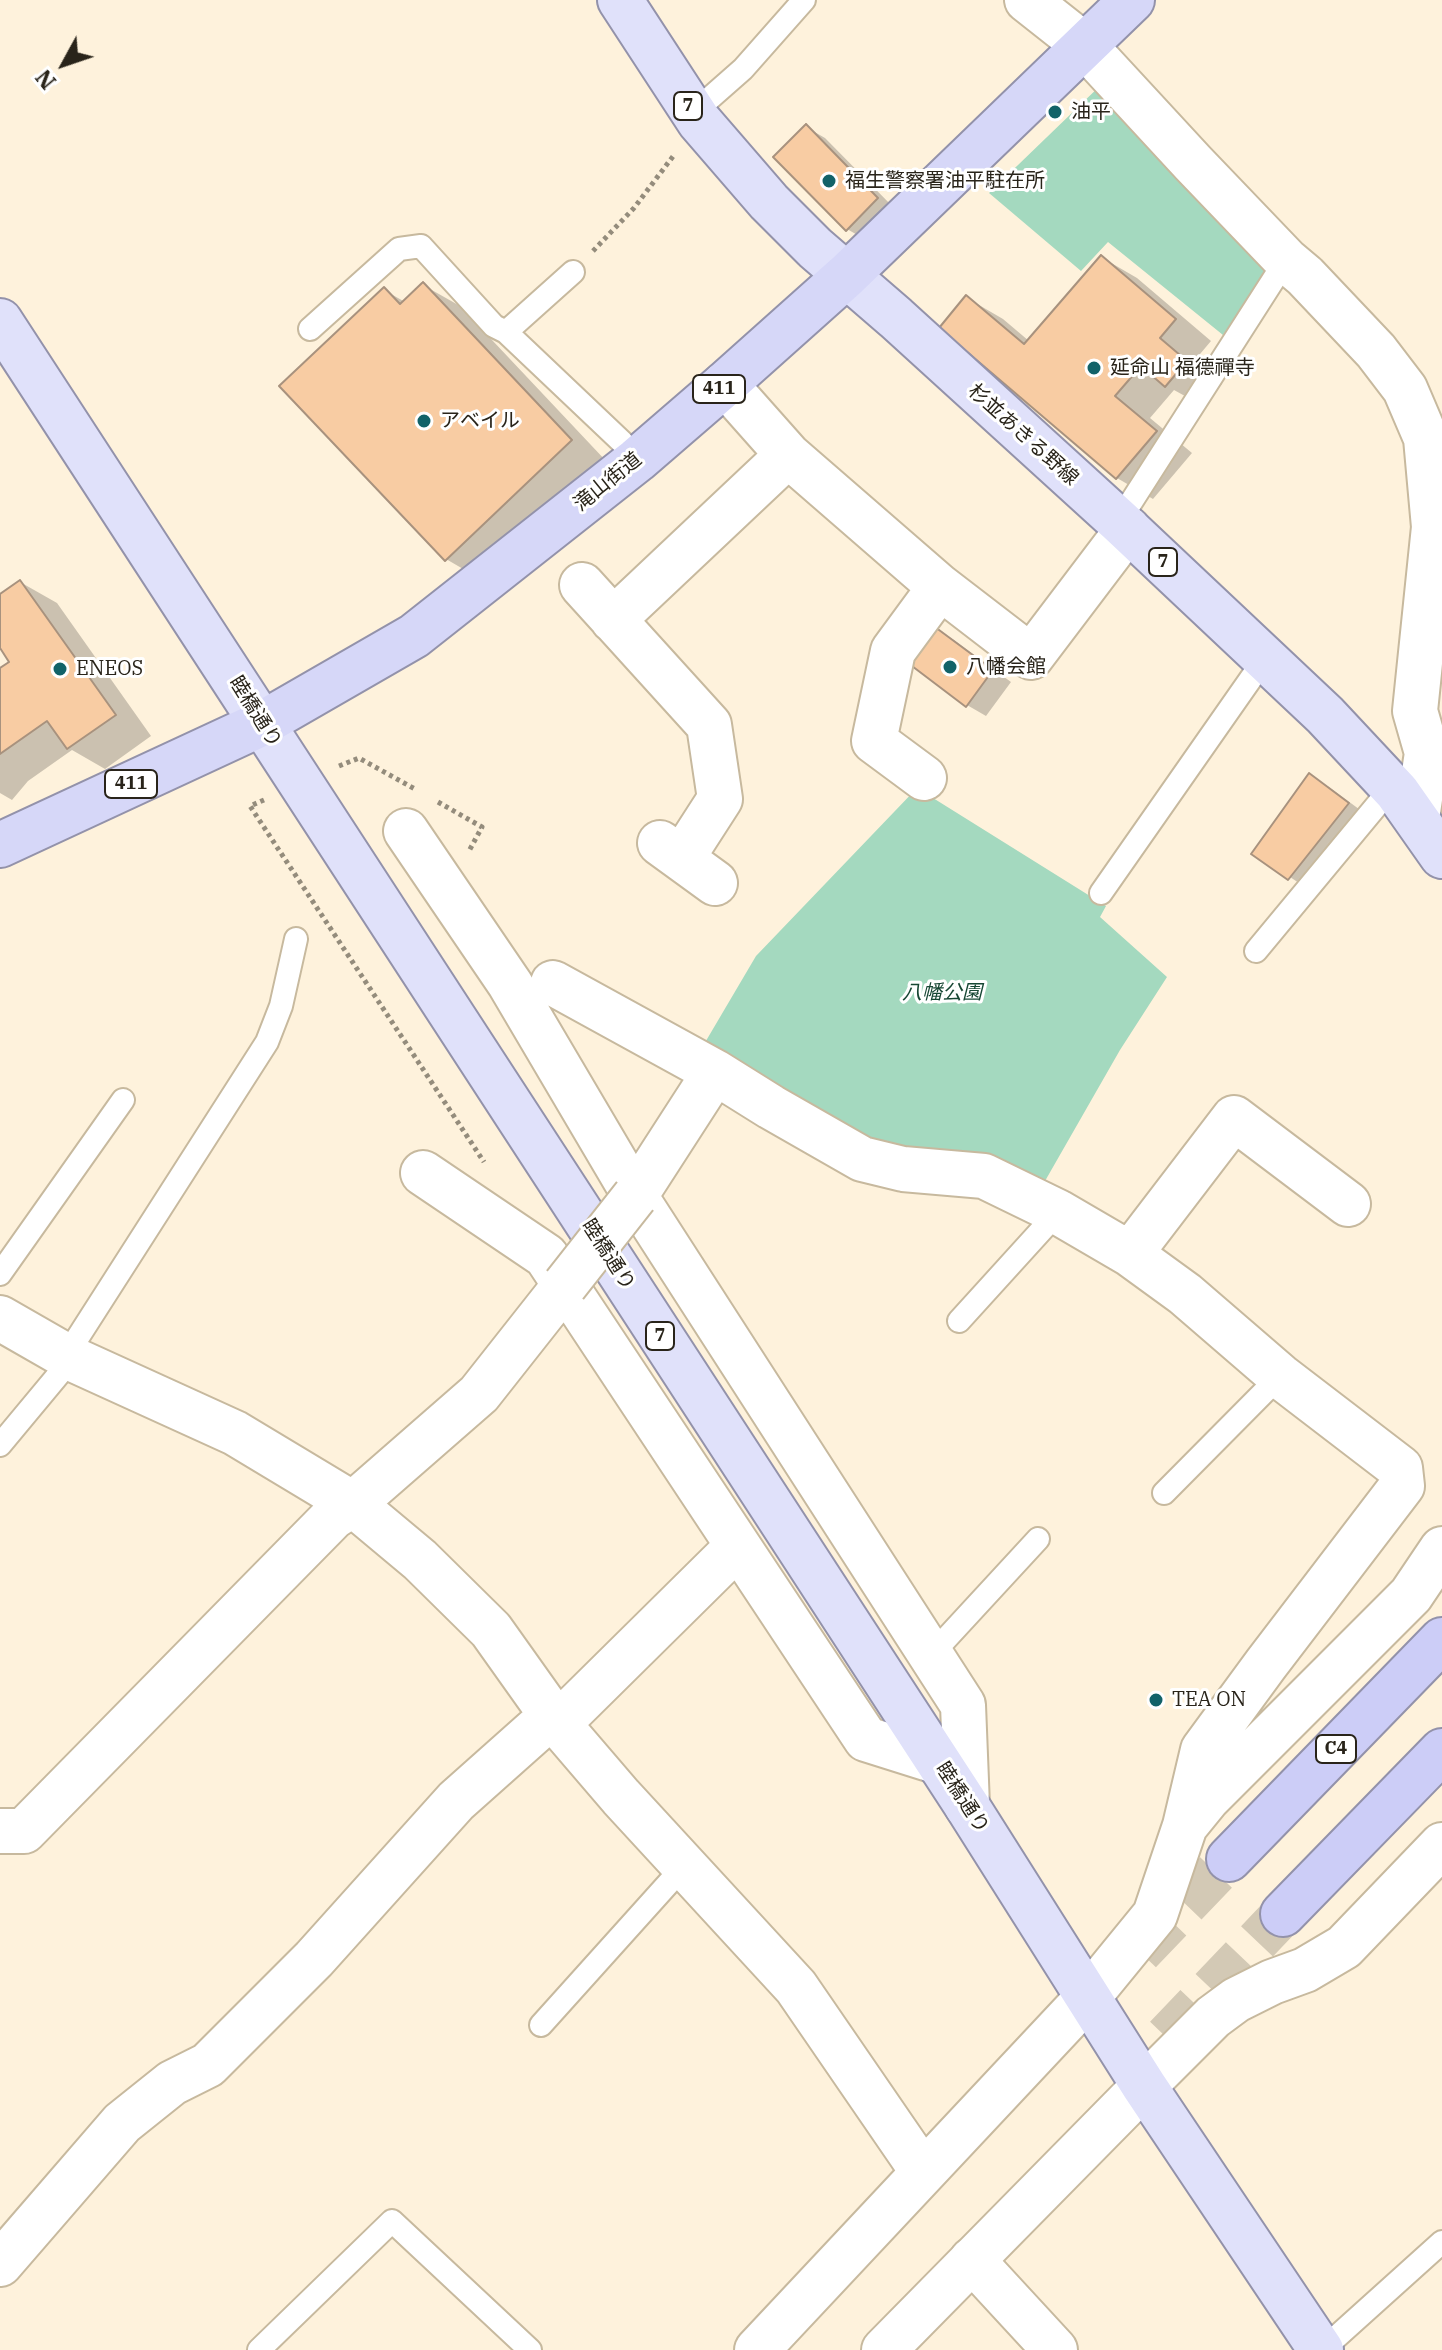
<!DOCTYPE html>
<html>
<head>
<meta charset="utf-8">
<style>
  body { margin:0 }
  #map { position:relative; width:1442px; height:2350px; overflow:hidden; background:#fef2dc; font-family:"IBM Plex Serif",serif }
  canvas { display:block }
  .north { position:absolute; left:24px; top:24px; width:80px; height:80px; -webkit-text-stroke:6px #fff; paint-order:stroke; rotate:230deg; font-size:22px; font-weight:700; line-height:32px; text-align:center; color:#29241a }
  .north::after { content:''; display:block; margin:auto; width:28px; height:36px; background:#29241a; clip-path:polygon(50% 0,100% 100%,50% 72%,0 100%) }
</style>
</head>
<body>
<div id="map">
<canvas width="1442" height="2350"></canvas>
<div class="north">N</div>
</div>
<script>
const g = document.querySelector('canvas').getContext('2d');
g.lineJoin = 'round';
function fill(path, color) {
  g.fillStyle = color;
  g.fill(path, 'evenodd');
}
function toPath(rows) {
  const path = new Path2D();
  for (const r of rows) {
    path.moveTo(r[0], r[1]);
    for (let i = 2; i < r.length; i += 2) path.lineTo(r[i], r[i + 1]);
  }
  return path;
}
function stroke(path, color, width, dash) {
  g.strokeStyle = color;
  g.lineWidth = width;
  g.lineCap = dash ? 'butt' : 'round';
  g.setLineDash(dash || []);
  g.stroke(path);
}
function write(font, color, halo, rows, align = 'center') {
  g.font = font + ' "IBM Plex Serif","Noto Sans JP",serif';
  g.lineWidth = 6;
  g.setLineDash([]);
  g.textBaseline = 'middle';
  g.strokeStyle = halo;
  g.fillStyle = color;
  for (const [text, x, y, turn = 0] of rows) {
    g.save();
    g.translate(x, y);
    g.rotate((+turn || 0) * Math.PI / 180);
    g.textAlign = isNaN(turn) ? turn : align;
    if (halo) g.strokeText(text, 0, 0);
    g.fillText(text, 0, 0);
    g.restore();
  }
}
fill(toPath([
  [1105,81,1275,258,1223,335,1108,242,1081,271,989,193],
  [917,788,1106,906,1100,917,1167,977,1120,1050,1041,1188,865,1143,700,1051,756,956]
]), '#a4d9bf');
fill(toPath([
  [806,127,825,138,896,210,866,240,847,229],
  [1101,257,1137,278,1211,341,1195,360,1222,384,1203,406,1174,390,1150,418,1192,453,1153,499,1117,478,967,298,1003,319,1029,341],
  [423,285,460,306,607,462,482,580,446,559,384,290,405,302],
  [20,582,57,603,151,736,105,769,72,750,28,781,12,800,0,793,0,671,12,662,0,645,0,597],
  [936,629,954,640,1011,682,986,716,967,705],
  [1310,776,1329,787,1367,815,1308,889,1254,853]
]), '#0003');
const building = toPath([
  [806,124,878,198,846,231,773,157,806,124],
  [1101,255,1176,319,1160,338,1187,361,1165,387,1141,366,1115,396,1157,431,1116,479,939,328,966,295,1024,344,1101,255],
  [423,282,572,440,445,561,279,386,384,287,400,304,423,282],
  [20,580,116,715,67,749,47,721,0,754,0,668,9,662,0,648,0,594,20,580],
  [935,627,993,670,966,707,908,663,935,627],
  [1309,773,1349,803,1288,880,1251,854,1309,773]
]);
fill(building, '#f8cca3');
stroke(building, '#a8927e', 2);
stroke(toPath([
  [1140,1952,1229,1859],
  [1166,2037,1283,1914]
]), '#d3c9b5', 44, [44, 22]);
const service = toPath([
  [693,113,743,69,804,0],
  [310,329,399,249,421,246,494,326,506,332,622,442,637,460],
  [506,332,573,272],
  [1119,521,1286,260],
  [1101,893,1266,657],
  [1256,951,1392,787],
  [0,1274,123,1100],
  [959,1321,1058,1212],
  [0,1445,64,1368,73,1345,267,1042,281,1006,296,939],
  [1164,1493,1280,1376],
  [931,1655,1038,1539],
  [541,2025,684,1866],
  [259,2350,392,2221,530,2350],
  [1322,2350,1442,2242]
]);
const minor = toPath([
  [1027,0,1084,45,1193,163,1286,260,1305,276,1376,351,1405,389,1426,438,1434,527,1415,711,1427,753,1417,818],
  [725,384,788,455,940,587,1031,657,1128,529],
  [582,585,709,725,720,799,682,858],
  [613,620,788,455],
  [924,778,874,741,893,651,940,587],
  [406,831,510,984,635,1196,963,1705,967,1806],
  [660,843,715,883],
  [553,983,715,1072],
  [423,1173,546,1256,866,1739,939,1762],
  [635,1196,715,1072,771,1107,862,1159,903,1169,984,1176,1058,1212,1130,1254,1185,1294,1280,1376,1400,1468,1402,1486,1266,1664,1203,1750,1185,1826],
  [1130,1254,1234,1118,1348,1204],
  [0,1318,68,1357,235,1433,353,1504,420,1560,491,1630,555,1720,621,1797,796,1987,923,2172],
  [0,1831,24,1831,333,1517,353,1504,479,1394,565,1285],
  [1088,1997,1155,1915,1185,1826,1207,1799,1411,1595,1442,1549],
  [1144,2086,1213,2017,1236,2000,1272,1982,1305,1970,1344,1947,1442,1845],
  [972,2260,1055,2350],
  [0,2264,122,2123,172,2083,208,2065,314,1959,456,1801,538,1728,568,1714,738,1546]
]);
const tertiary = toPath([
  [757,2350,1088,1997],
  [884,2350,1144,2086]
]);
const primary = toPath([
  [620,0,699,121,769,202,815,248,896,318,1119,521,1325,715,1397,792,1442,856],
  [0,321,967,1806,1144,2086,1321,2350]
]);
const trunk = toPath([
  [0,845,263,723,414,636,637,460,725,384,847,275,1132,0]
]);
const motorway = toPath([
  [1229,1859,1442,1640],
  [1283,1914,1442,1751]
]);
stroke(service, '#c7b99e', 26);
stroke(minor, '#c7b99e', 48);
stroke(tertiary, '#c7b99e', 48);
stroke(primary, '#9392aa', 48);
stroke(trunk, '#9392aa', 48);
stroke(motorway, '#9392aa', 48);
stroke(toPath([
  [593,251,634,208,674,155],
  [339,766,359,758,415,789],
  [264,800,250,806,484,1162],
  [438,802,482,827,469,851]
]), '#948c7c', 5, [4, 4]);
stroke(service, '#fff', 22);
stroke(minor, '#fff', 44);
stroke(tertiary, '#fff', 44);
stroke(primary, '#e0e1fa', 44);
stroke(trunk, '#d6d7f8', 44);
stroke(motorway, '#cccdf7', 44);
const minorBridge = toPath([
  [565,1285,635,1196]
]);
stroke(minorBridge, '#c7b99e', 48, []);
stroke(minorBridge, '#fff', 44);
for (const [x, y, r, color] of [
  [1055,112,8,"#126268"],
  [829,181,8,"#126268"],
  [1094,368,8,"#126268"],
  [424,421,8,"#126268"],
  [950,667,8,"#126268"],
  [60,669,8,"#126268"],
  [1156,1700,8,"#126268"]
]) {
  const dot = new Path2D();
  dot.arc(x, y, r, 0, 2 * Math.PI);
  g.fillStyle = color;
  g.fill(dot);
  stroke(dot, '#fff', 3);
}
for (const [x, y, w] of [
  [688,106,28],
  [719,389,52],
  [1163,562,28],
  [131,784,52],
  [660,1336,28],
  [1336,1749,40]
]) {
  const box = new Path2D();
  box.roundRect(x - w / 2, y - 14, w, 28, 6);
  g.fillStyle = '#fff';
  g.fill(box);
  stroke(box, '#29241a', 2);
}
write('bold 18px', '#29241a', null, [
  ["7",688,106],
  ["411",719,389],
  ["7",1163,562],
  ["411",131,784],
  ["7",660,1336],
  ["C4",1336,1749]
]);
write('20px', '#29241a', '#fff', [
  ["油平",1071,112],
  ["福生警察署油平駐在所",845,181],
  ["延命山 福德禪寺",1110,368],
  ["アベイル",440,421],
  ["八幡会館",966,667],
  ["ENEOS",76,669],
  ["TEA ON",1172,1700]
], 'left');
write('20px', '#29241a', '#fff', [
  ["杉並あきる野線",1023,435,42],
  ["滝山街道",608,482,-39],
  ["睦橋通り",255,712,58],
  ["睦橋通り",608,1255,57],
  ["睦橋通り",962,1798,57]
]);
write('italic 20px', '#174734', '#fff', [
  ["八幡公園",942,993]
]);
</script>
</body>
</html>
